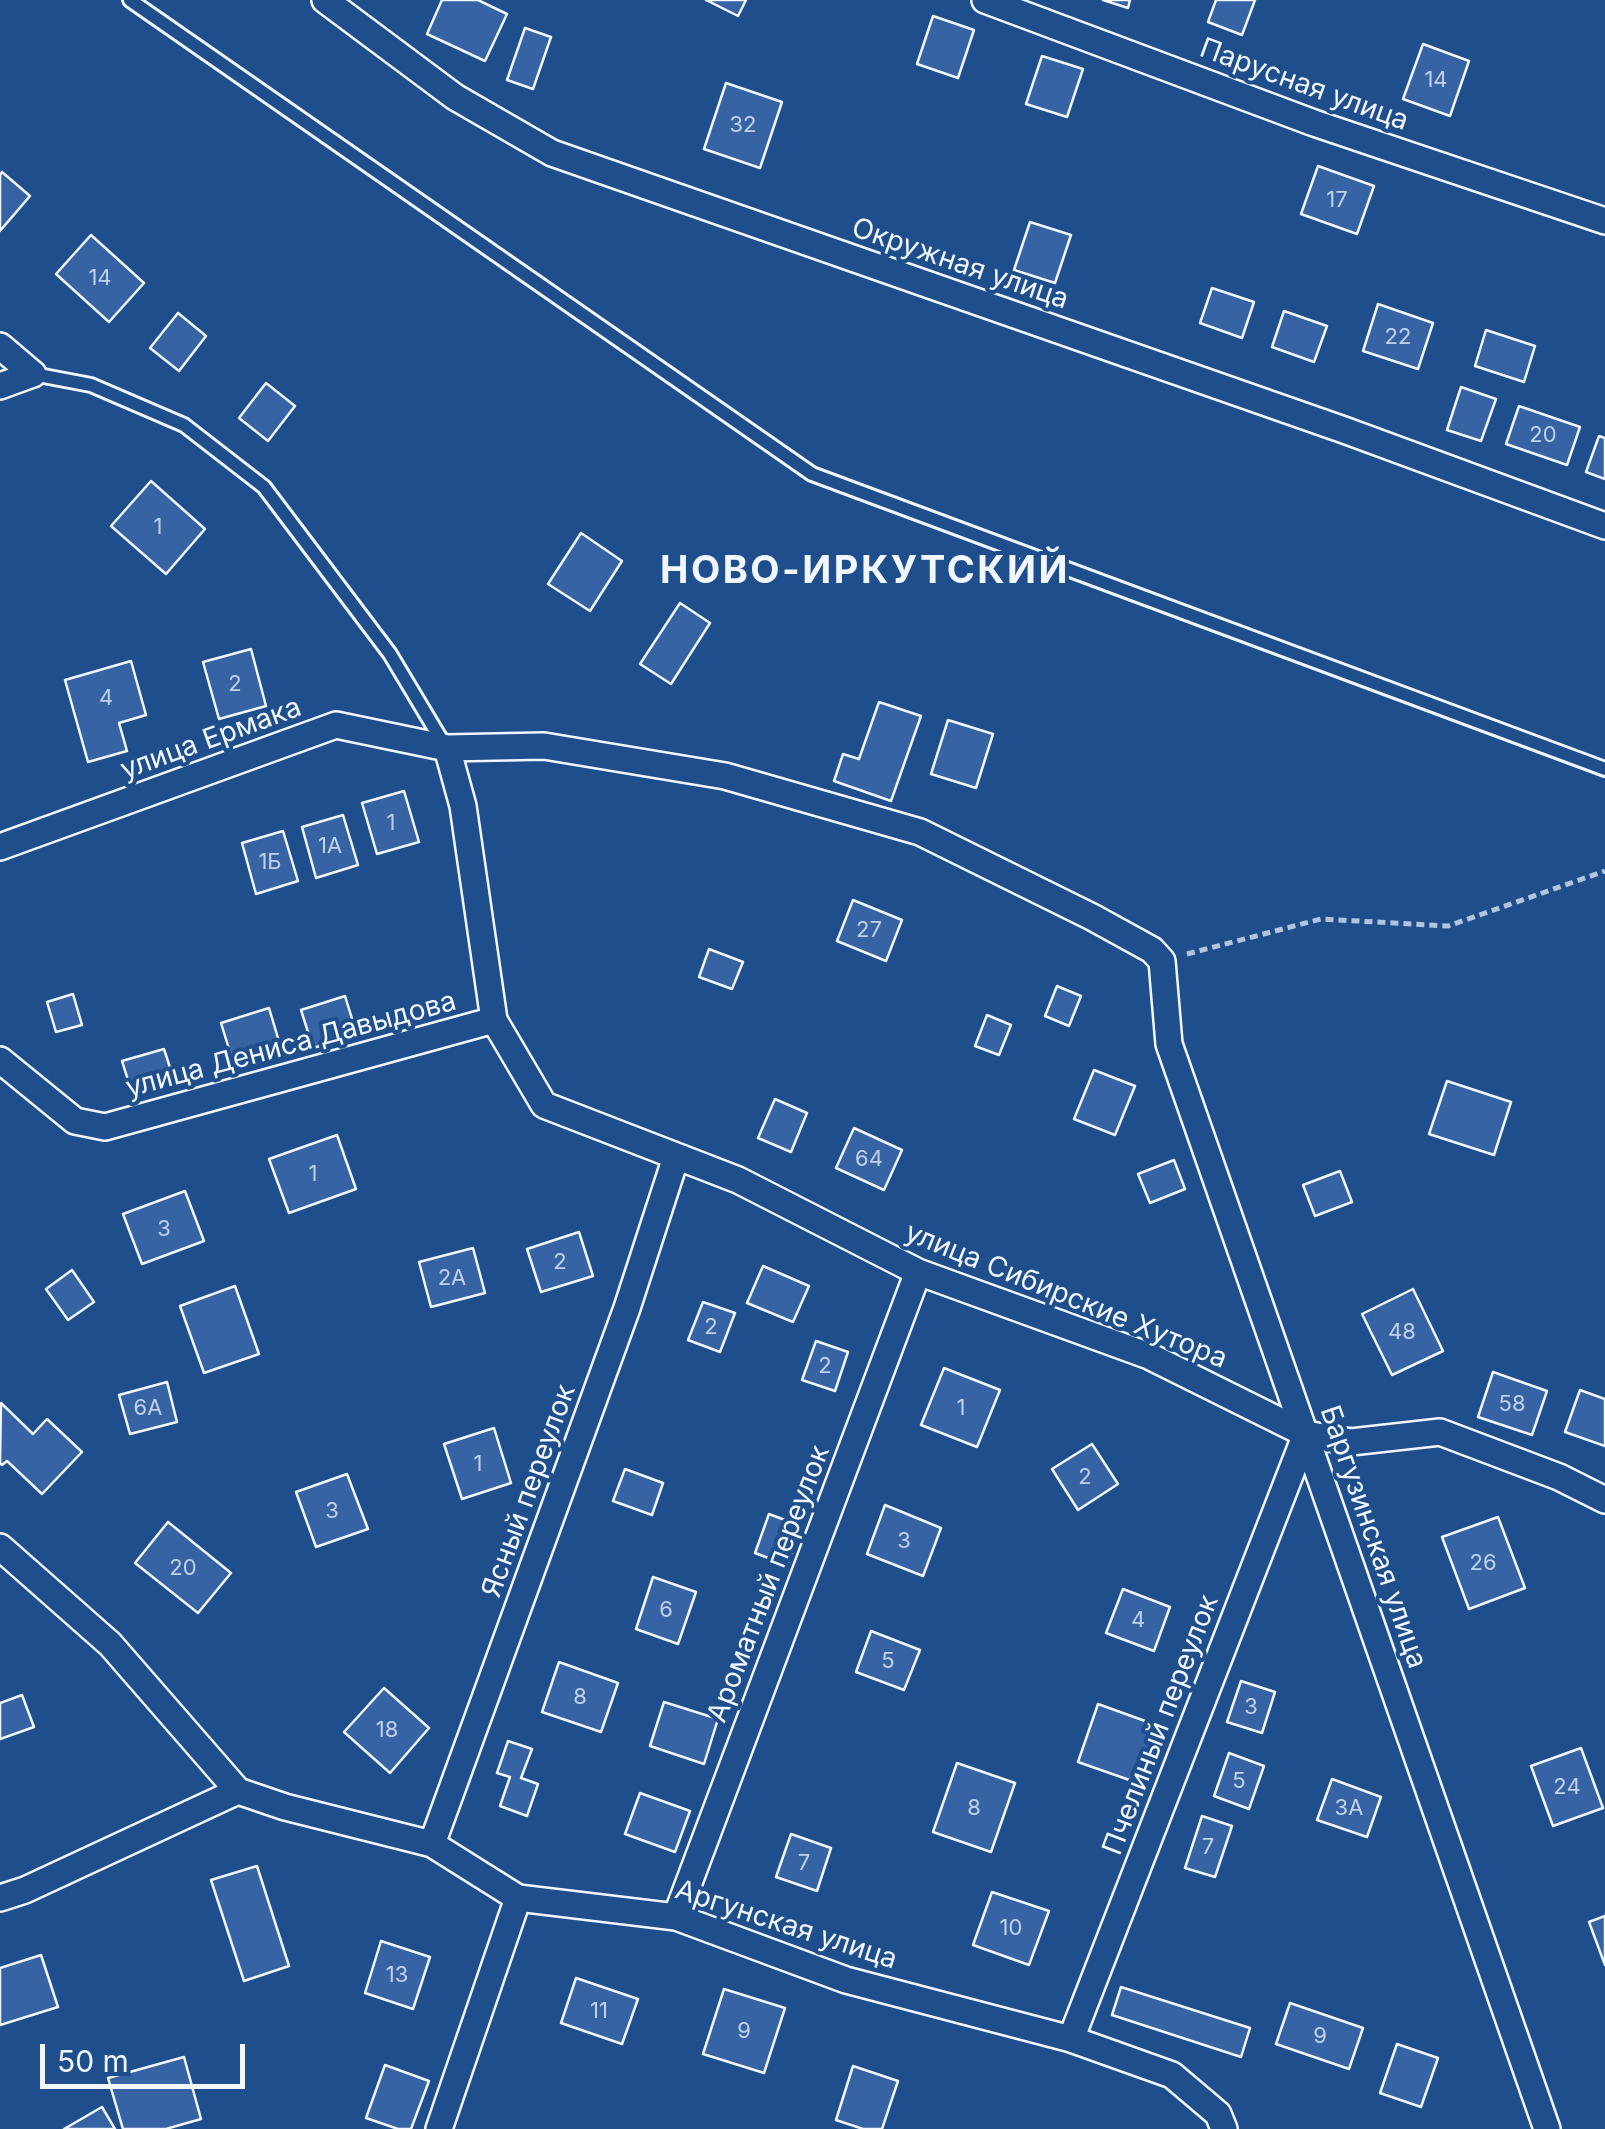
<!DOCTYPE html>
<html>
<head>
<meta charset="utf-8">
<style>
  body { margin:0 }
  #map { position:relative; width:1605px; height:2129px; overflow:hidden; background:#1f4e8c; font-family:Inter,sans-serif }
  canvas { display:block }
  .scale { position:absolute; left:40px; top:2044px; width:205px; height:45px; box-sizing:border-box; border:5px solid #f2f6ff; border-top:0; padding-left:12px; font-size:30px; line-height:35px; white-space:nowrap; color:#f2f6ff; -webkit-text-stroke:8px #1f4e8c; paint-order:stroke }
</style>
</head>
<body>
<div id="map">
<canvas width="1605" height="2129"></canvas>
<div class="scale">50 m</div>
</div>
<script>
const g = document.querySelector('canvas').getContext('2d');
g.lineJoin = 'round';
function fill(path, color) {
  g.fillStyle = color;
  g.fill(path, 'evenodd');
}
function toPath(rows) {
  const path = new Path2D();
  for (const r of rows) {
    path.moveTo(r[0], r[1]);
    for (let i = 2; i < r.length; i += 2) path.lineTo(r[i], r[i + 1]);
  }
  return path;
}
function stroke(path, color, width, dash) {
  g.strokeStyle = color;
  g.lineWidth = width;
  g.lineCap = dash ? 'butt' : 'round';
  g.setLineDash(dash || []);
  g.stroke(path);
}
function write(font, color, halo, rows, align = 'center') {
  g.font = font + ' Inter,sans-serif';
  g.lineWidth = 8;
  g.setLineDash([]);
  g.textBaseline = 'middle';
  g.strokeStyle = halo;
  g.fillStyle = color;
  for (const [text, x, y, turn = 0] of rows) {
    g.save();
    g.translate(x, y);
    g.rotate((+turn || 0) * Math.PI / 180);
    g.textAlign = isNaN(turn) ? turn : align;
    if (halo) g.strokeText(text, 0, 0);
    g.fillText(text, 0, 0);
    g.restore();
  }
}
const building = toPath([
  [442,0,478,0,507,14,485,61,427,34,442,0],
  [706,0,746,0,738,16,706,0],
  [1103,0,1130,0,1128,8,1103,0],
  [1216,0,1255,0,1242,35,1208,22,1216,0],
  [933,16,974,30,958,78,917,64,933,16],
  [525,28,551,37,533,89,507,80,525,28],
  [1423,44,1469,61,1450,116,1403,99,1423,44],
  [1042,56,1083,69,1067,117,1026,104,1042,56],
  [726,83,782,102,760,168,704,149,726,83],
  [1318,166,1374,186,1357,234,1301,214,1318,166],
  [2,172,30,196,0,231,0,175,2,172],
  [1030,222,1071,235,1055,283,1014,270,1030,222],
  [91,235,144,283,109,322,56,274,91,235],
  [1212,288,1254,302,1242,338,1200,323,1212,288],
  [1378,304,1433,323,1418,369,1363,351,1378,304],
  [1284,311,1327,326,1314,362,1272,347,1284,311],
  [178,313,206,336,179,371,150,348,178,313],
  [1486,330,1535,346,1524,382,1475,366,1486,330],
  [266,383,295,406,268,441,239,418,266,383],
  [1461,387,1496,399,1481,441,1447,430,1461,387],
  [1519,406,1580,427,1567,465,1506,444,1519,406],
  [1599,436,1605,438,1605,479,1586,472,1599,436],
  [151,481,205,529,166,574,111,526,151,481],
  [581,533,622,561,590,611,548,584,581,533],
  [680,603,710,623,671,684,640,664,680,603],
  [251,649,266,706,219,719,203,662,251,649],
  [131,661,146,715,119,723,127,751,88,762,65,680,131,661],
  [879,702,921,716,891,801,834,781,843,754,859,759,879,702],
  [948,720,993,734,976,788,931,774,948,720],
  [404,791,419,842,377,854,362,803,404,791],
  [343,815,358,865,316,878,302,827,343,815],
  [283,831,298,881,256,894,242,843,283,831],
  [853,900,902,920,886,961,837,941,853,900],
  [709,949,743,962,732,989,699,977,709,949],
  [1057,986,1081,996,1069,1026,1045,1016,1057,986],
  [73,994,82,1025,56,1032,47,1002,73,994],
  [345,996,357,1035,313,1048,301,1010,345,996],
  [269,1008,281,1048,233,1062,221,1023,269,1008],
  [987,1015,1011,1025,999,1055,975,1046,987,1015],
  [164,1049,175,1083,133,1096,122,1061,164,1049],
  [1094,1070,1135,1086,1115,1135,1074,1119,1094,1070],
  [1447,1081,1511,1102,1494,1155,1429,1134,1447,1081],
  [775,1099,807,1113,791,1152,758,1138,775,1099],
  [854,1128,902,1150,884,1190,836,1168,854,1128],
  [337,1135,356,1189,289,1213,269,1159,337,1135],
  [1174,1160,1185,1189,1150,1203,1138,1174,1174,1160],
  [1340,1171,1352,1202,1315,1216,1303,1185,1340,1171],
  [185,1191,204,1241,142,1264,123,1214,185,1191],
  [579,1232,593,1276,541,1292,527,1249,579,1232],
  [473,1248,485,1293,431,1307,419,1262,473,1248],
  [763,1266,809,1286,793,1322,747,1303,763,1266],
  [72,1270,94,1302,68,1320,46,1289,72,1270],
  [235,1286,259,1354,204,1373,180,1306,235,1286],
  [1413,1289,1443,1351,1392,1375,1362,1314,1413,1289],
  [703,1302,735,1313,720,1352,688,1340,703,1302],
  [816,1341,848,1352,835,1391,802,1380,816,1341],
  [944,1368,1000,1390,977,1447,921,1425,944,1368],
  [1493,1372,1547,1391,1532,1435,1478,1417,1493,1372],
  [167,1382,177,1422,130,1434,119,1395,167,1382],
  [1580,1390,1605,1399,1605,1446,1565,1432,1580,1390],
  [1,1403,33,1434,47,1419,82,1452,42,1494,7,1461,2,1465,0,1463,1,1403],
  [494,1428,511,1483,462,1499,444,1444,494,1428],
  [1092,1444,1118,1484,1078,1510,1052,1469,1092,1444],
  [625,1469,663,1483,652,1515,613,1501,625,1469],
  [347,1474,368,1529,316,1547,296,1492,347,1474],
  [885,1505,941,1528,923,1576,867,1554,885,1505],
  [769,1514,801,1526,787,1565,755,1553,769,1514],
  [1498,1517,1525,1588,1469,1609,1442,1537,1498,1517],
  [168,1522,231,1573,198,1613,135,1563,168,1522],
  [653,1577,696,1592,678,1644,636,1629,653,1577],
  [1123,1589,1170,1607,1154,1651,1106,1633,1123,1589],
  [871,1631,920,1650,904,1690,856,1672,871,1631],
  [559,1662,618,1683,601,1732,542,1712,559,1662],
  [1241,1681,1275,1692,1262,1733,1227,1722,1241,1681],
  [384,1688,429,1728,390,1773,344,1732,384,1688],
  [22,1695,34,1727,0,1739,0,1703,22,1695],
  [664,1702,718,1719,704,1764,650,1746,664,1702],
  [1098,1704,1159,1726,1138,1783,1078,1762,1098,1704],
  [508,1741,532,1749,521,1778,538,1784,527,1816,500,1806,510,1777,497,1773,508,1741],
  [1581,1748,1603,1808,1553,1826,1531,1766,1581,1748],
  [1229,1753,1264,1766,1249,1809,1214,1796,1229,1753],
  [957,1763,1015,1783,991,1852,933,1832,957,1763],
  [1332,1779,1381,1797,1367,1837,1317,1820,1332,1779],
  [640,1793,690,1811,675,1852,625,1834,640,1793],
  [1202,1816,1232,1826,1215,1877,1185,1868,1202,1816],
  [791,1834,831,1848,817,1891,776,1877,791,1834],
  [257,1866,289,1966,244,1981,211,1880,257,1866],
  [992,1892,1049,1911,1029,1965,973,1945,992,1892],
  [1605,1916,1605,1965,1589,1922,1605,1916],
  [381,1941,430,1957,413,2009,365,1993,381,1941],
  [41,1955,58,2007,0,2025,0,1968,41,1955],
  [576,1978,638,1999,622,2044,561,2023,576,1978],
  [1121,1987,1250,2028,1241,2057,1112,2015,1121,1987],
  [724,1989,785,2008,764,2073,703,2054,724,1989],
  [1290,2003,1363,2028,1349,2069,1276,2044,1290,2003],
  [1397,2044,1438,2058,1421,2107,1380,2093,1397,2044],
  [184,2057,201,2119,166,2129,123,2129,108,2078,184,2057],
  [385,2065,429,2081,411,2129,398,2129,366,2118,385,2065],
  [853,2066,898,2081,882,2129,863,2129,836,2120,853,2066],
  [102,2107,115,2129,64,2129,102,2107]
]);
fill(building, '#3563a3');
stroke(building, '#f2f6ff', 2.5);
const service = toPath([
  [130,0,812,474,1605,769],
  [33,374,91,385,184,425,264,487,390,654,445,746]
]);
const minor = toPath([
  [325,0,455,97,552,153,1344,430,1605,526],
  [985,0,1314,123,1605,221],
  [0,346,33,374],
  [0,386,33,374],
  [447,748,463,806,494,1020],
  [0,847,336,725,447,748,544,746,725,776,920,832,1092,917,1152,950,1162,961,1169,1044,1547,2129],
  [0,1060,75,1121,105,1127,494,1020,544,1105,738,1180,918,1272,1149,1356,1306,1434,1351,1442,1440,1432,1559,1477,1605,1500],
  [0,1547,110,1644,238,1791,285,1807,432,1844,518,1898,676,1917,846,1980,1071,2039,1172,2075,1218,2114,1224,2129],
  [432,1844,627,1308,676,1157],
  [0,1898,25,1890,238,1791],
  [676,1917,918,1272],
  [1071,2039,1306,1434],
  [439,2129,518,1898]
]);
stroke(service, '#f2f6ff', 18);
stroke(minor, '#f2f6ff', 30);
stroke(toPath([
  [1187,954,1321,919,1448,926,1605,871]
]), '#b3c4dc', 5, [8, 5]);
stroke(service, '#1f4e8c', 12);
stroke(minor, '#1f4e8c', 25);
write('22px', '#c3d1e8', null, [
  ["14",1436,80],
  ["32",743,125],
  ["17",1337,200],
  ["14",100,278],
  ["22",1398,337],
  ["20",1543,435],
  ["1",158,527],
  ["2",235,684],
  ["4",106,698],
  ["1",391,823],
  ["1А",330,846],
  ["1Б",270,862],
  ["27",869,930],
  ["64",869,1159],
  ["1",313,1174],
  ["3",164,1229],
  ["2",560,1262],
  ["2А",452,1278],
  ["2",711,1327],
  ["48",1402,1332],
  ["2",825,1366],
  ["58",1512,1404],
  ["6А",148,1408],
  ["1",961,1408],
  ["1",478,1464],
  ["2",1085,1477],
  ["3",332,1511],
  ["3",904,1541],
  ["26",1483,1563],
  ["20",183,1568],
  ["6",666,1610],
  ["4",1138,1620],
  ["5",888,1661],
  ["8",580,1697],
  ["3",1251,1707],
  ["18",387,1730],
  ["5",1239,1781],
  ["24",1567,1787],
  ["8",974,1808],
  ["3А",1349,1808],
  ["7",1208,1847],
  ["7",804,1863],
  ["10",1011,1928],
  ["13",397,1975],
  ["11",599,2011],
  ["9",744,2031],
  ["9",1320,2036]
]);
write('28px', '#f2f6ff', '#1f4e8c', [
  ["Парусная улица",1304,85,20],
  ["Окружная улица",960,264,19],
  ["улица Ермака",211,739,-20],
  ["улица Дениса Давыдова",291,1045,-15],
  ["улица Сибирские Хутора",1066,1296,22],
  ["Ясный переулок",529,1491,-70],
  ["Баргузинская улица",1373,1537,71],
  ["Ароматный переулок",769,1584,-69],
  ["Пчелиный переулок",1161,1725,-69],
  ["Аргунская улица",786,1925,18]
]);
g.letterSpacing = '2.5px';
write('bold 38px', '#f2f6ff', '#1f4e8c', [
  ["НОВО-ИРКУТСКИЙ",865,572]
]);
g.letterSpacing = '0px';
</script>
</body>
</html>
